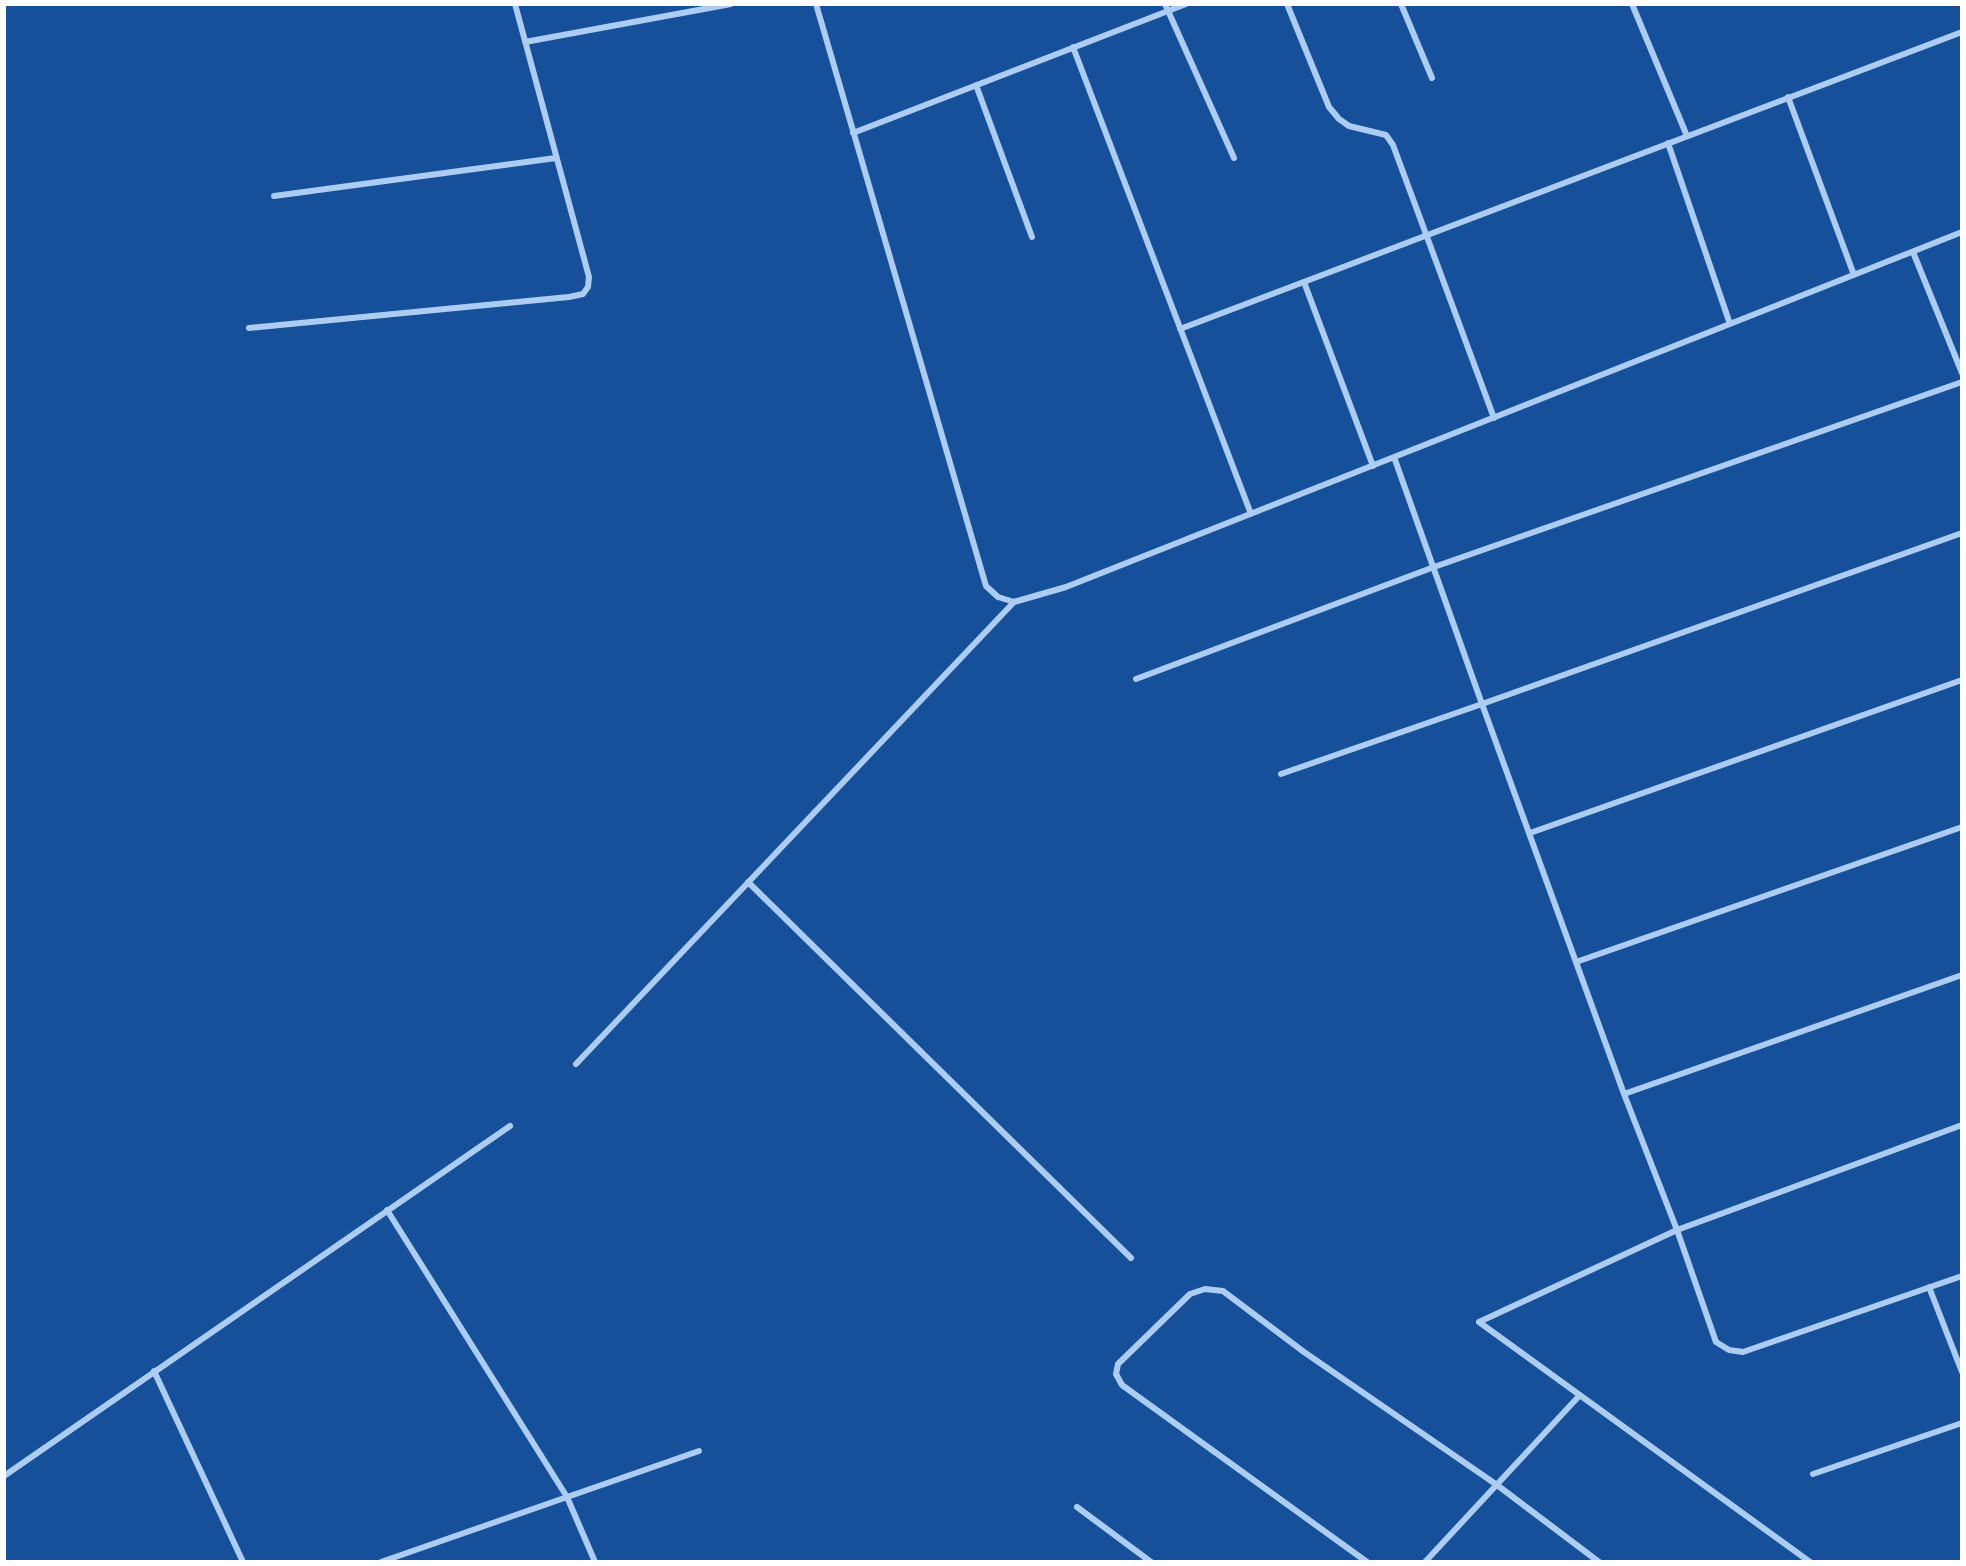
<!DOCTYPE html>
<html>
<head>
<meta charset="utf-8">
<style>
  body { margin:0 }
  #map { position:relative; width:1966px; height:1566px; overflow:hidden; background:#16509b; font-family:"PT Sans Narrow",sans-serif }
  canvas { display:block }
  .frame { position:absolute; inset:0; border:6px solid #fff; pointer-events:none }
</style>
</head>
<body>
<div id="map">
<canvas width="1966" height="1566"></canvas>
<div class="frame"></div>
</div>
<script>
const g = document.querySelector('canvas').getContext('2d');
g.lineJoin = 'round';
function toPath(rows) {
  const path = new Path2D();
  for (const r of rows) {
    path.moveTo(r[0], r[1]);
    for (let i = 2; i < r.length; i += 2) path.lineTo(r[i], r[i + 1]);
  }
  return path;
}
function stroke(path, color, width, dash) {
  g.strokeStyle = color;
  g.lineWidth = width;
  g.lineCap = dash ? 'butt' : 'round';
  g.setLineDash(dash || []);
  g.stroke(path);
}
stroke(toPath([
  [816,4,986,586,998,597,1014,602,1066,587,1962,232],
  [1165,4,1234,158],
  [1287,4,1329,107,1339,119,1349,126,1386,135,1393,145,1494,418],
  [1401,4,1432,78],
  [1632,4,1687,136],
  [525,42,731,4],
  [1073,47,1251,514],
  [976,85,1032,237],
  [1788,97,1854,275],
  [853,133,1186,4],
  [1668,143,1730,324],
  [274,196,556,158],
  [1913,252,1962,373],
  [1304,282,1373,466],
  [249,328,569,297,583,294,588,287,589,277,515,4],
  [1180,329,1962,32],
  [1394,457,1482,704,1624,1094,1677,1230,1716,1342,1729,1350,1743,1352,1962,1276],
  [1136,679,1434,567,1962,382],
  [1281,774,1482,704,1962,533],
  [1530,833,1962,680],
  [748,882,1131,1258],
  [1576,962,1962,827],
  [576,1064,1014,602],
  [1624,1094,1962,975],
  [387,1210,567,1497,595,1562],
  [1929,1287,1962,1372],
  [1479,1322,1677,1230,1962,1125],
  [1479,1322,1810,1562],
  [154,1371,243,1562],
  [1813,1474,1962,1423],
  [4,1476,510,1126],
  [1077,1507,1151,1562],
  [381,1562,699,1451],
  [1367,1562,1122,1385,1116,1374,1118,1364,1190,1294,1205,1289,1223,1291,1304,1352,1497,1485,1599,1562],
  [1425,1562,1580,1395]
]), '#acccf2', 6);
</script>
</body>
</html>
